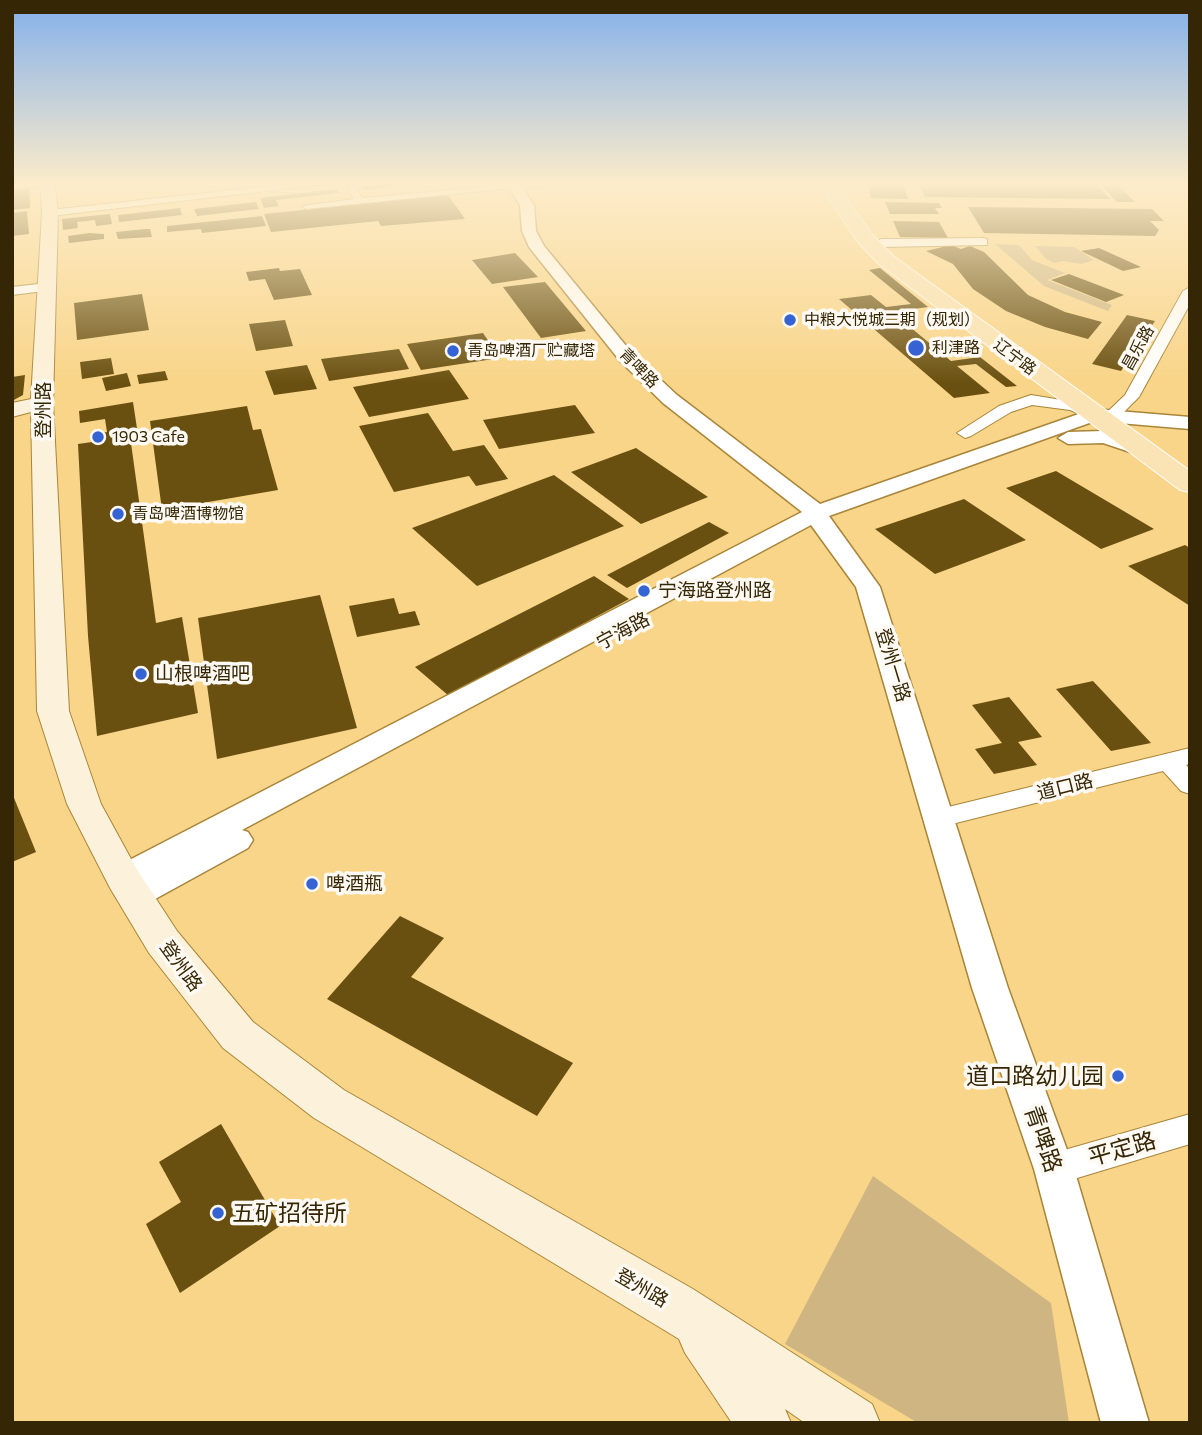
<!DOCTYPE html>
<html>
<head>
<meta charset="utf-8">
<style>
  body { margin:0 }
  #map { position:relative; width:1202px; height:1435px; overflow:hidden; background:#f9d589; font-family:Commissioner,sans-serif }
  canvas { display:block }
  .frame { position:absolute; inset:0; border:14px solid #352706; pointer-events:none }
</style>
</head>
<body>
<div id="map">
<canvas width="1202" height="1435"></canvas>
<div class="frame"></div>
</div>
<script>
const g = document.querySelector('canvas').getContext('2d');
g.lineJoin = 'round';
function fill(path, color) {
  g.fillStyle = color;
  g.fill(path, 'evenodd');
}
function toPath(rows) {
  const path = new Path2D();
  for (const r of rows) {
    path.moveTo(r[0], r[1]);
    for (let i = 2; i < r.length; i += 2) path.lineTo(r[i], r[i + 1]);
  }
  return path;
}
function stroke(path, color, width, dash) {
  g.strokeStyle = color;
  g.lineWidth = width;
  g.lineCap = dash ? 'butt' : 'round';
  g.setLineDash(dash || []);
  g.stroke(path);
}
function write(font, color, halo, rows, align = 'center') {
  g.font = font + ' Commissioner,"Noto Sans SC",sans-serif';
  g.lineWidth = 7;
  g.setLineDash([]);
  g.textBaseline = 'middle';
  g.strokeStyle = halo;
  g.fillStyle = color;
  for (const [text, x, y, turn = 0] of rows) {
    g.save();
    g.translate(x, y);
    g.rotate((+turn || 0) * Math.PI / 180);
    g.textAlign = isNaN(turn) ? turn : align;
    if (halo) g.strokeText(text, 0, 0);
    g.fillText(text, 0, 0);
    g.restore();
  }
}
fill(toPath([
  [995,244,1019,245,1032,260,1065,273,1047,280,1112,305,1108,311,1044,286],
  [1035,246,1074,247,1094,260,1081,264,1063,261,1054,263,1046,259],
  [873,1176,1051,1303,1069,1423,918,1423,785,1344]
]), '#ceb582');
fill(toPath([
  [399,182,415,184,365,190,362,186],
  [867,182,903,182,908,199,871,198],
  [917,182,1094,182,1110,199,925,197],
  [1098,182,1115,182,1135,202,1117,202],
  [29,186,30,208,12,210,12,187],
  [337,189,339,193,276,200,279,206,264,208,260,198],
  [448,195,465,219,381,226,378,221,271,232,264,214],
  [256,202,259,209,197,216,194,209],
  [885,202,939,203,942,208,935,208,939,214,890,214],
  [968,207,1152,209,1164,221,1150,221,1159,230,1155,236,984,233],
  [180,208,182,215,119,222,118,215],
  [27,211,29,234,12,236,12,213],
  [110,214,112,224,96,226,95,220,77,222,78,228,63,230,62,219],
  [262,216,266,226,202,233,201,229,167,232,167,226],
  [893,221,939,222,948,238,900,237],
  [145,229,150,229,152,237,118,239,116,232],
  [89,233,104,234,104,239,69,243,68,236],
  [951,245,961,249,970,246,984,252,1028,295,1065,312,1102,322,1088,339,1045,327,1006,311,973,289,953,264,926,251],
  [1099,248,1141,267,1123,271,1081,251],
  [515,253,538,277,492,284,472,260],
  [279,268,280,271,300,269,312,295,274,300,265,279,249,281,246,272],
  [880,268,928,307,892,312,951,361,980,357,1017,386,1006,387,976,364,957,366,990,393,954,398,839,299,871,295,886,307,911,304,869,270],
  [1069,274,1124,295,1106,302,1051,280],
  [545,282,586,331,541,338,503,287],
  [142,294,149,330,77,340,74,303],
  [1127,315,1155,321,1121,371,1092,364],
  [285,320,293,346,256,351,249,324],
  [483,333,500,358,421,370,407,344],
  [399,349,409,369,329,381,321,359],
  [111,358,114,374,82,379,80,362],
  [307,365,317,389,274,395,265,371],
  [449,370,469,399,369,417,353,387],
  [165,371,168,380,139,384,137,375],
  [127,373,131,386,106,391,102,378],
  [25,375,23,395,12,401,12,377],
  [133,402,138,435,130,436,156,623,182,617,198,713,97,736,88,636,78,444,92,442,91,435,107,432,105,419,80,423,79,411],
  [575,405,595,433,499,449,483,420],
  [247,406,253,430,261,429,278,490,162,510,150,421],
  [428,413,453,451,484,445,508,479,476,486,469,476,394,492,359,426],
  [636,448,708,497,641,524,571,472],
  [1056,471,1154,529,1101,549,1006,488],
  [554,475,624,526,477,586,412,528],
  [964,499,1026,540,935,574,875,529],
  [709,522,729,533,627,588,607,575],
  [1185,545,1190,548,1190,606,1128,566],
  [594,576,629,599,449,696,415,667],
  [320,595,357,728,217,759,198,618],
  [394,598,399,614,415,611,420,625,357,637,349,606],
  [1093,681,1151,743,1111,751,1056,689],
  [1009,697,1042,737,1018,742,1037,765,994,774,975,749,1002,743,972,705],
  [12,793,36,852,12,862],
  [400,916,444,938,411,977,573,1063,537,1116,327,999],
  [221,1124,280,1226,180,1293,146,1224,181,1202,159,1162]
]), '#6a5010');
const pedestrian = toPath([
  [345,182,353,182,362,198,508,185,512,188,306,209,302,206,354,199,345,182],
  [537,182,576,182,521,189,517,186,537,182]
]);
const minor = toPath([
  [51,182,46,186,12,189,12,183,51,182],
  [307,182,345,182,50,216,44,213,50,210,307,182],
  [983,238,987,239,987,245,881,247,875,243,881,239,983,238],
  [47,283,52,284,52,290,12,295,12,287,47,283],
  [1190,287,1190,304,1139,397,1117,419,1105,419,1103,416,1125,395,1183,291,1190,287],
  [1031,395,1080,403,1101,415,1093,420,1070,410,1032,405,1011,412,971,436,965,438,957,433,999,406,1031,395],
  [1190,748,1190,764,1186,765,1190,769,1190,794,1181,791,1163,771,940,827,931,824,928,818,931,812,940,809,1190,748],
  [1190,1114,1190,1144,1054,1185,1042,1180,1038,1169,1042,1158,1054,1153,1190,1114]
]);
const tertiary = toPath([
  [505,182,518,182,534,205,536,231,544,246,632,353,677,395,820,504,1093,409,1190,417,1190,429,1095,421,829,516,880,587,1008,988,1074,1169,1149,1423,1101,1423,1034,1169,972,988,856,587,811,525,242,830,248,832,253,840,248,848,146,904,134,908,122,904,118,895,120,890,112,887,107,878,112,869,802,512,663,403,620,361,529,247,522,231,520,205,505,182],
  [1103,431,1139,440,1155,451,1145,457,1103,443,1068,444,1058,438,1068,432,1103,431]
]);
const secondary = toPath([
  [40,182,54,182,58,213,53,403,69,711,101,804,136,868,177,931,253,1022,344,1090,693,1289,872,1404,880,1423,805,1423,785,1409,791,1423,732,1423,685,1353,679,1339,314,1118,223,1048,149,953,110,888,67,804,37,711,31,412,12,417,12,403,31,399,42,213,40,182]
]);
const primary = toPath([
  [823,182,841,182,846,198,872,234,893,256,1190,471,1190,492,1180,490,879,264,858,242,828,198,823,182]
]);
stroke(pedestrian, '#a88539', 2);
stroke(minor, '#a88539', 2);
stroke(tertiary, '#a88539', 3);
stroke(secondary, '#a88539', 2);
stroke(primary, '#fff', 2);
fill(pedestrian, '#fff');
fill(minor, '#fff');
fill(tertiary, '#fff');
fill(secondary, '#fcf1da');
fill(primary, '#fae3b4');
const sky = g.createLinearGradient(0, 0, 0, 383);
sky.addColorStop(0, '#83b0eb');
sky.addColorStop(0.48, '#fcecca');
sky.addColorStop(1, '#fcecca00');
g.fillStyle = sky;
g.fillRect(0, 0, 1202, 383);
for (const [x, y, r, color] of [
  [790,320,7,"#3663d3"],
  [916,348,9,"#3663d3"],
  [453,351,7,"#3663d3"],
  [98,437,7,"#3663d3"],
  [118,514,7,"#3663d3"],
  [644,591,7,"#3663d3"],
  [141,674,7,"#3663d3"],
  [312,884,7,"#3663d3"],
  [1118,1076,7,"#3663d3"],
  [218,1213,7,"#3663d3"]
]) {
  const dot = new Path2D();
  dot.arc(x, y, r, 0, 2 * Math.PI);
  g.fillStyle = color;
  g.fill(dot);
  stroke(dot, '#fefaf3', 2.5);
}
write('16px', '#352706', '#fefaf3', [
  ["中粮大悦城二期（规划）",804,320],
  ["利津路",932,348],
  ["青岛啤酒厂贮藏塔",467,351],
  ["1903 Cafe",112,437],
  ["青岛啤酒博物馆",132,514]
], 'left');
write('16px', '#352706', '#fefaf3', [
  ["昌乐路",1138,348,-61],
  ["辽宁路",1015,357,37],
  ["青啤路",639,368,46]
]);
write('19px', '#352706', '#fefaf3', [
  ["登州路",44,410,-90],
  ["宁海路",623,631,-28],
  ["登州一路",893,665,73],
  ["道口路",1065,787,-14],
  ["登州路",181,966,54],
  ["登州路",642,1288,30]
]);
write('19px', '#352706', '#fefaf3', [
  ["宁海路登州路",658,591],
  ["山根啤酒吧",155,674],
  ["啤酒瓶",326,884]
], 'left');
write('23px', '#352706', '#fefaf3', [
  ["道口路幼儿园",1104,1076],
  ["五矿招待所",232,1213,"left"]
], 'right');
write('23px', '#352706', '#fefaf3', [
  ["青啤路",1043,1139,71],
  ["平定路",1122,1149,-16]
]);
</script>
</body>
</html>
